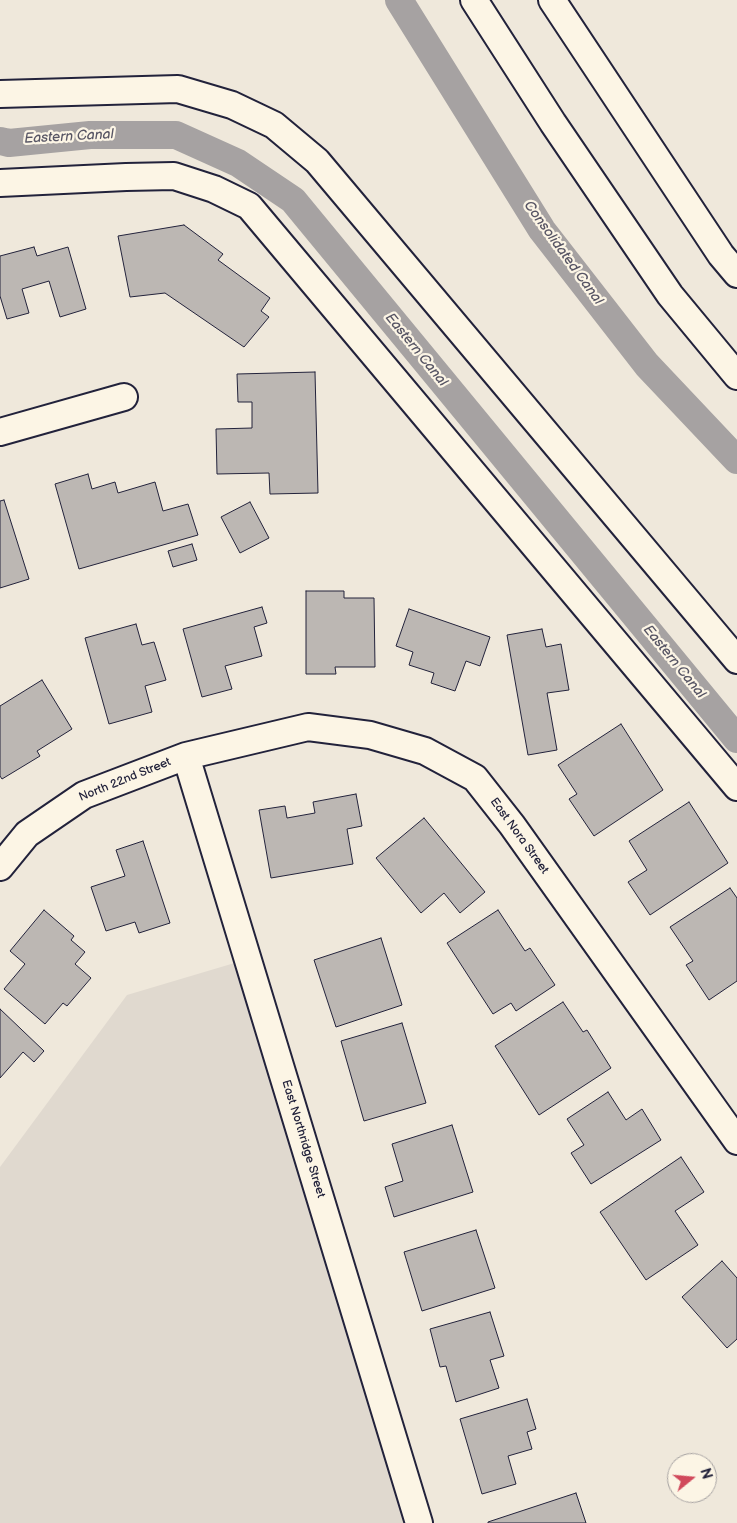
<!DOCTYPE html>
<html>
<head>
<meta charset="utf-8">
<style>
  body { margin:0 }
  #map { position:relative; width:737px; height:1523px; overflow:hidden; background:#efe8db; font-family:"Balsamiq Sans",sans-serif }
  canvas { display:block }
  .north { position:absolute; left:667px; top:1453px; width:50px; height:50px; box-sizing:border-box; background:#fcf5e5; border:1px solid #a5a1a1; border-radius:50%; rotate:73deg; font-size:14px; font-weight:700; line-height:20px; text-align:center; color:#22223b }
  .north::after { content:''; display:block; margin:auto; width:18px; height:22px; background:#d1495b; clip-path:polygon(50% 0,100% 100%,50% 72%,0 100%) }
</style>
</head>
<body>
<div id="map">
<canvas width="737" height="1523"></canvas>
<div class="north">N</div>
</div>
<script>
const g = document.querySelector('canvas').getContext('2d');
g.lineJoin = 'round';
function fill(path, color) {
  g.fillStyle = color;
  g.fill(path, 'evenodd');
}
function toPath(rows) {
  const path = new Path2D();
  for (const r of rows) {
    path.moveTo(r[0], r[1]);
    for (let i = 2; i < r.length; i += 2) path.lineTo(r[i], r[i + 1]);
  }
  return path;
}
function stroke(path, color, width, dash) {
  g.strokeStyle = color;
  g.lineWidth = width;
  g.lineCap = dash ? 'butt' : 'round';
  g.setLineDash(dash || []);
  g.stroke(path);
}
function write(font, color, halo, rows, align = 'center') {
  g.font = font + ' "Balsamiq Sans",sans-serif';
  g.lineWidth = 4.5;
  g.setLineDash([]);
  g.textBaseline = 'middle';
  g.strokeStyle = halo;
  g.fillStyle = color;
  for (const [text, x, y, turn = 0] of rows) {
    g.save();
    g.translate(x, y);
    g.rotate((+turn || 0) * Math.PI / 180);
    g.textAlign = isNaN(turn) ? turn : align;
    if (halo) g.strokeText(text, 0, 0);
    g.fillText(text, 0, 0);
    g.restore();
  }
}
fill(toPath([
  [248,959,419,1523,0,1523,0,1167,127,995]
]), '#e0d9cf');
stroke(toPath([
  [399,0,542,230,647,365,737,460],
  [0,141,9,143,90,135,176,135,238,163,293,200,737,739]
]), '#a6a2a2', 28);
const building = toPath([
  [184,225,223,254,218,260,270,298,261,311,269,317,244,347,165,293,130,297,118,236,184,225],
  [34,247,37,256,68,247,86,309,60,317,49,281,22,289,29,313,7,319,0,296,0,256,34,247],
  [315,372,318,493,270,494,269,473,217,474,216,429,252,428,252,402,238,402,237,374,315,372],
  [88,474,92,489,115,482,118,493,155,482,163,511,188,504,198,535,79,569,55,484,88,474],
  [4,500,29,579,0,588,0,501,4,500],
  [250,502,269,538,240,553,221,517,250,502],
  [192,544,197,560,173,567,168,551,192,544],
  [306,591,344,591,344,598,374,598,375,667,335,667,336,674,306,674,306,591],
  [262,607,267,623,254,627,262,656,225,666,232,689,202,697,183,629,262,607],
  [409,609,490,637,480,666,466,661,455,691,431,683,434,673,409,665,413,652,396,646,409,609],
  [136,624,142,645,154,642,166,680,145,686,152,712,109,724,85,638,136,624],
  [542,629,546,647,561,644,569,690,547,693,557,750,528,755,507,635,542,629],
  [42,680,72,729,37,751,40,756,2,779,0,776,0,706,42,680],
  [621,724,663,790,594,836,569,799,577,794,558,765,621,724],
  [356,794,362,826,347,829,353,864,271,878,259,810,285,806,287,818,315,813,313,802,356,794],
  [689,802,728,863,650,915,628,882,647,870,629,841,689,802],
  [424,818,485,892,460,913,444,893,421,913,376,858,424,818],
  [143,841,170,923,139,933,135,922,106,931,91,887,125,876,116,850,143,841],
  [730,888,737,898,737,981,709,1000,686,965,693,961,670,927,730,888],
  [44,910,74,936,71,940,85,952,75,964,91,978,67,1006,63,1003,45,1024,4,989,25,964,10,951,44,910],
  [498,910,525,951,530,948,555,985,516,1011,511,1003,493,1014,447,943,498,910],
  [381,938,402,1005,336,1027,314,960,381,938],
  [563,1002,583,1032,587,1030,611,1068,539,1115,495,1046,563,1002],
  [0,1009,44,1051,34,1062,23,1052,0,1078,0,1009],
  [402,1023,426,1103,364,1121,341,1041,402,1023],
  [608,1092,626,1120,642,1109,661,1140,591,1184,571,1153,584,1145,567,1119,608,1092],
  [452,1125,473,1192,394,1217,385,1187,403,1181,392,1144,452,1125],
  [681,1157,704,1192,675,1211,698,1245,646,1280,600,1212,681,1157],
  [476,1230,495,1288,422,1311,404,1252,476,1230],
  [722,1261,737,1278,737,1339,727,1348,682,1297,722,1261],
  [490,1312,504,1356,490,1360,499,1388,456,1402,446,1366,440,1367,430,1329,490,1312],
  [527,1399,536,1429,527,1432,532,1449,508,1456,516,1484,482,1494,460,1419,527,1399],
  [576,1493,586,1523,488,1523,488,1522,576,1493]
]);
fill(building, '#bcb7b3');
stroke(building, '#22223b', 1);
const minor = toPath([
  [474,0,553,123,670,295,737,376],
  [552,0,721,255,737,274],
  [0,94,178,89,232,105,274,125,317,161,737,660],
  [0,183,126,177,174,176,214,189,249,206,737,787],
  [0,432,124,397],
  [186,756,419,1523],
  [0,867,27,834,84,795,186,756,308,727,370,735,425,751,475,778,512,825,737,1141]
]);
stroke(minor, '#22223b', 30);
stroke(minor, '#fcf5e5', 26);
write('12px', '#22223b', '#fcf5e5', [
  ["North 22nd Street",125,780,-22],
  ["East Nora Street",519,836,54],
  ["East Northridge Street",303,1139,73]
]);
write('italic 14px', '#575564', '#fcf5e5', [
  ["Eastern Canal",69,137,-3],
  ["Consolidated Canal",563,253,54],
  ["Eastern Canal",416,350,51],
  ["Eastern Canal",674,662,51]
]);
</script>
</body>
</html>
